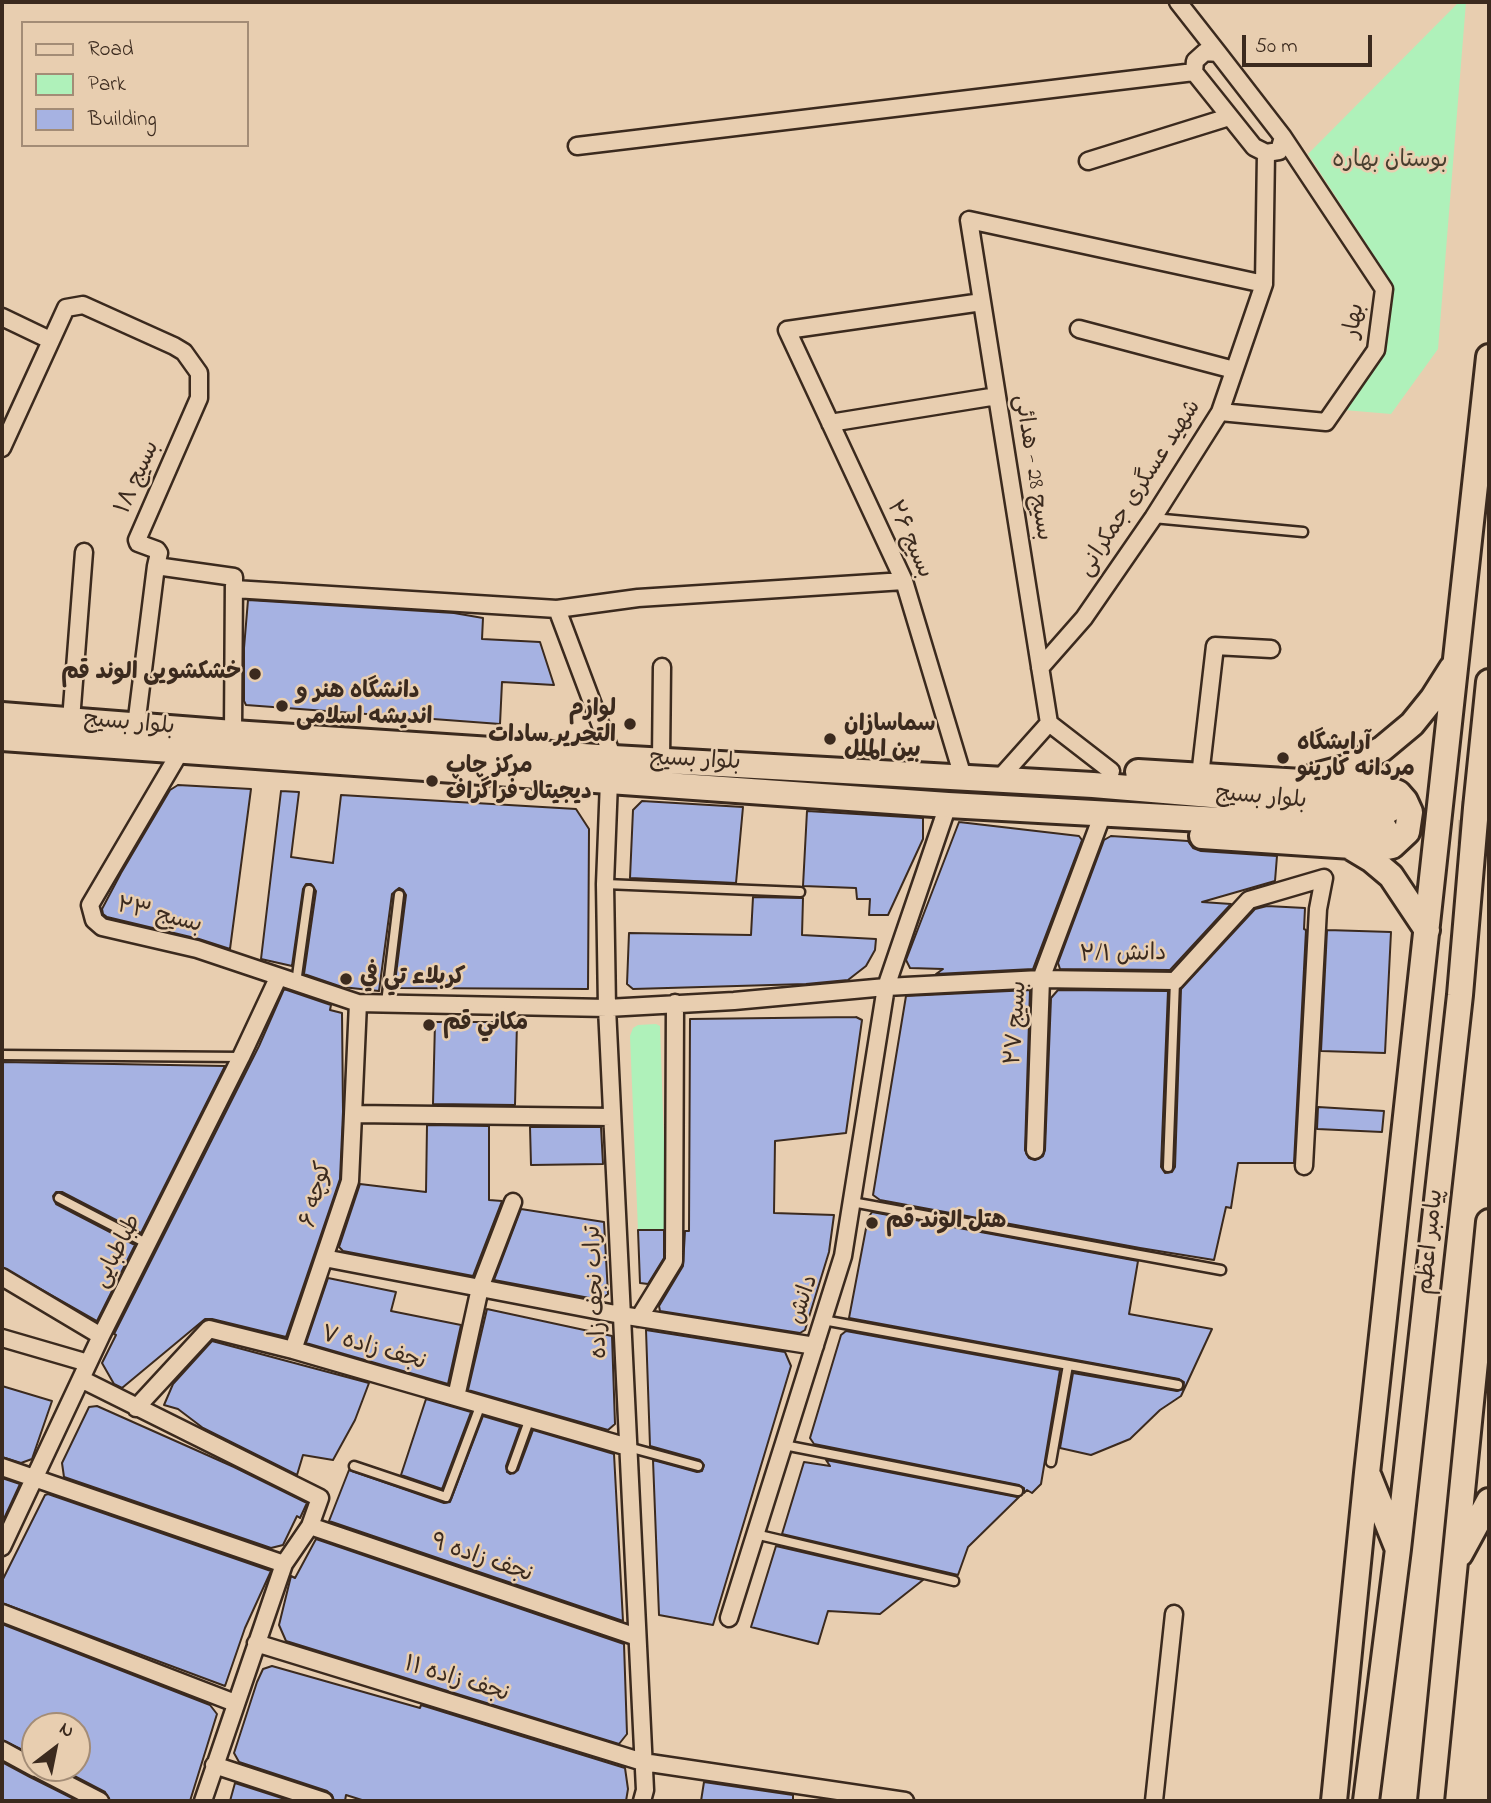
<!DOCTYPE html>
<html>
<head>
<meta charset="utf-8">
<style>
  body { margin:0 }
  #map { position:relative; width:1491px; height:1803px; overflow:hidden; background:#e8ceb0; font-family:"Indie Flower",sans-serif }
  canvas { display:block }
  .frame { position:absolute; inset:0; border:4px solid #3b2a1e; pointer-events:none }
  .legend { position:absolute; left:21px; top:21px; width:228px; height:126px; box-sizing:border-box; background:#e8ceb0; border:2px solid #a38c76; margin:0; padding:9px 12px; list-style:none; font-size:21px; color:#3b2a1e }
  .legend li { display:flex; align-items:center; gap:14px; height:35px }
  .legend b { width:35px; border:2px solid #a38c76 }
  .north { position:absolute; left:21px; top:1712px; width:70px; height:70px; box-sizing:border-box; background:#e8ceb0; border:2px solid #a38c76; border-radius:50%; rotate:32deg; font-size:19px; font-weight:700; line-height:28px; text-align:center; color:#3b2a1e }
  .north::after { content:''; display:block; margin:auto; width:24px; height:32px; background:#3b2a1e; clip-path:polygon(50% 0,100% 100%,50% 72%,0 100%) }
  .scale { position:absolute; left:1242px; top:35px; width:130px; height:32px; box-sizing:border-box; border:4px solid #3b2a1e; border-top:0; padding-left:9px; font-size:21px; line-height:24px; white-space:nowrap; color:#3b2a1e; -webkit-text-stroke:5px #e8ceb0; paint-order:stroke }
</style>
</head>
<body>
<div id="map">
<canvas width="1491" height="1803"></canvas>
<div class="frame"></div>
<ul class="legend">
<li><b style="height:9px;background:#e8ceb0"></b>Road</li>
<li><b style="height:19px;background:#aff1ba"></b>Park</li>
<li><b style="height:19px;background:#a6b2e2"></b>Building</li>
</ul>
<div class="north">N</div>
<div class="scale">50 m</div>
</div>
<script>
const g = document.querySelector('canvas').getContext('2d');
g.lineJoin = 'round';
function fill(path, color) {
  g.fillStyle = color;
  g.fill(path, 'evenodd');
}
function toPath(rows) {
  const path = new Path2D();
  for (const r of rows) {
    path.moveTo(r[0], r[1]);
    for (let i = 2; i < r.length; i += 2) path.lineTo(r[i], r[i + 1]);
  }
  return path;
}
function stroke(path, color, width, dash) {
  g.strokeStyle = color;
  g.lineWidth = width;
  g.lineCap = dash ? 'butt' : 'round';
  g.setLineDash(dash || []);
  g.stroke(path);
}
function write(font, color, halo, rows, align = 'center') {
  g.font = font + ' "Indie Flower","Playpen Sans Arabic",sans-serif';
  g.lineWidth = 5;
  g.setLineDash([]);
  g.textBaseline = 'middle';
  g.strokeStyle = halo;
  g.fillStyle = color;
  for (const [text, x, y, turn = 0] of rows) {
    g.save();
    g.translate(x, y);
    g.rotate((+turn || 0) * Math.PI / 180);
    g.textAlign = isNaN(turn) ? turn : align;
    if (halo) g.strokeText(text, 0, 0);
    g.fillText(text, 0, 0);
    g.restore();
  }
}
fill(toPath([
  [1459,2,1466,2,1438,349,1391,414,1344,410,1386,353,1394,286,1308,154],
  [656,1024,660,1026,667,1230,638,1230,630,1036,633,1028,638,1025]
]), '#aff1ba');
const building = toPath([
  [248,600,454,613,483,618,482,639,540,642,554,685,502,682,500,724,246,705,244,701,244,648,248,600],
  [178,785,251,789,230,949,199,939,107,917,103,914,102,909,121,873,170,790,178,785],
  [281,791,299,792,291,857,333,863,341,795,576,809,589,829,588,989,400,988,395,982,406,895,403,890,399,888,392,894,379,991,342,987,304,974,316,891,311,884,306,884,303,889,292,966,261,959,281,791],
  [642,801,743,807,736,883,630,878,633,810,642,801],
  [807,811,923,818,923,839,888,915,869,915,870,899,857,899,856,888,803,886,807,811],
  [959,822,1079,836,1082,840,1033,969,936,974,943,969,910,968,906,960,959,822],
  [1111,836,1188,841,1193,848,1201,851,1277,856,1275,881,1202,902,1231,904,1170,970,1060,969,1058,963,1104,840,1111,836],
  [753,897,803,898,802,935,876,939,875,950,866,966,848,980,806,984,633,989,627,984,629,933,751,935,753,897],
  [1267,906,1305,908,1304,929,1306,930,1294,1163,1238,1163,1231,1208,1226,1207,1214,1260,1140,1248,880,1200,873,1195,906,996,1030,990,1025,1150,1029,1158,1035,1160,1043,1156,1045,1150,1051,998,1058,990,1168,991,1161,1167,1165,1173,1172,1172,1175,1167,1181,989,1255,909,1267,906],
  [1327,930,1391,932,1385,1053,1321,1051,1327,930],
  [284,989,331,1005,330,1010,342,1013,343,1112,340,1179,286,1337,212,1319,205,1319,122,1388,114,1384,102,1363,116,1335,114,1334,259,1046,284,989],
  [856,1017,862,1020,846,1133,775,1141,774,1213,834,1215,829,1252,805,1330,800,1333,660,1311,659,1306,683,1266,685,1231,689,1231,690,1019,856,1017],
  [435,1022,517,1022,515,1105,433,1104,435,1022],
  [2,1062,225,1066,141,1233,62,1192,56,1192,53,1196,56,1204,135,1245,97,1321,2,1267,2,1062],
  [1318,1107,1384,1111,1382,1132,1317,1129,1318,1107],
  [427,1125,489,1126,489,1200,502,1201,473,1276,343,1251,339,1247,360,1184,426,1192,427,1125],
  [530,1127,601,1127,603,1164,531,1165,530,1127],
  [521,1209,604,1222,608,1294,600,1300,494,1280,521,1209],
  [872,1212,1138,1261,1129,1314,1212,1329,1181,1396,1160,1410,1130,1439,1091,1455,1060,1448,1073,1373,1177,1391,1183,1389,1184,1382,1179,1379,849,1318,868,1218,872,1212],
  [638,1230,664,1230,664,1258,648,1284,640,1283,638,1230],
  [328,1278,396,1292,391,1311,461,1325,448,1384,306,1343,328,1278],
  [487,1309,612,1336,615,1424,608,1430,468,1390,487,1309],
  [646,1330,785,1352,791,1366,713,1625,659,1615,653,1460,697,1472,702,1471,704,1465,700,1460,650,1446,646,1330],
  [846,1331,1060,1370,1041,1484,1032,1493,1027,1490,1024,1493,1024,1488,1019,1485,814,1444,810,1438,841,1335,846,1331],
  [212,1341,369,1383,355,1420,333,1460,303,1455,297,1475,203,1428,178,1409,164,1405,173,1384,212,1341],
  [2,1386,52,1401,32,1459,21,1463,2,1457,2,1386],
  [426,1399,471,1412,442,1489,401,1475,426,1399],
  [97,1406,234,1467,307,1503,300,1518,297,1516,283,1545,271,1548,64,1477,62,1463,89,1407,97,1406],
  [483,1416,520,1427,506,1466,507,1472,510,1474,518,1470,533,1430,614,1454,623,1621,329,1521,349,1470,444,1503,450,1502,483,1416],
  [826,1460,1017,1497,1019,1497,968,1547,958,1575,782,1534,804,1462,830,1466,826,1460],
  [2,1478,20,1484,2,1523,2,1478],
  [48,1494,271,1571,245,1628,225,1686,2,1603,2,1581,45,1495,48,1494],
  [316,1539,624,1644,627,1734,619,1744,286,1641,279,1625,291,1576,295,1578,316,1539],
  [776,1546,923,1580,880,1614,828,1611,818,1644,751,1627,776,1546],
  [2,1624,210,1705,217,1714,190,1801,110,1801,105,1792,59,1768,77,1768,77,1726,35,1726,35,1756,2,1740,2,1624],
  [272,1666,420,1708,421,1705,625,1768,628,1789,626,1801,365,1801,346,1795,345,1801,334,1801,332,1795,327,1791,239,1762,234,1753,257,1682,263,1669,272,1666],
  [2,1762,30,1777,78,1801,2,1801,2,1762],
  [704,1782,793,1795,793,1801,701,1801,704,1782],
  [235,1783,291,1801,230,1801,235,1783]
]);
fill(building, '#a6b2e2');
stroke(building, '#3b2a1e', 2);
stroke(toPath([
  [1389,810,1489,814],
  [1386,829,1489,833]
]), '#c5ad93', 24, [24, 12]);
const service = toPath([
  [1153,518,1303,532],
  [605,884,800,892],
  [296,983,309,890],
  [386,1003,399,895],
  [2,1055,241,1057],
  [1168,1167,1175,981],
  [59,1198,148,1244],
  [852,1202,1221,1270],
  [823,1320,1178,1385],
  [784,1445,1018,1491],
  [628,1447,698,1466],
  [1051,1462,1068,1365],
  [354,1466,446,1497,481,1404],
  [512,1468,530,1418],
  [755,1534,954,1581]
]);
const minor = toPath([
  [1178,2,1218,53,1283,137,1279,151,1266,153,1254,147,1194,72,1195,61,1205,52,1218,53],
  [577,146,1194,72],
  [1088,161,1229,117],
  [2,317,50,340],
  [1079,329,1234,370],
  [1220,412,1326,422,1376,350,1384,289,1283,137],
  [830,423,997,396],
  [2,448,66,308,83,305,174,346,184,352,199,373,199,398,137,540,138,543,157,550,159,553,156,566,136,726],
  [156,566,234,577,233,733],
  [234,589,557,609,638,598,904,581],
  [557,609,613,758],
  [1040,668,1084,618,1153,518,1220,412,1264,284,1266,153],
  [71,720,84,552],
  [1049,723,969,220,1264,284],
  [1049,723,1111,771],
  [180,752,90,905,94,920,102,927,197,949,358,1003,607,1008,734,1001,886,987,1041,979,1175,981,1249,900,1324,878,1318,909,1304,1166],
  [661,760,662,667],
  [1200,776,1215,646,1271,649],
  [963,777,904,581,787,330,982,302],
  [999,779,1049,723],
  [609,781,605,884,607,1008,645,1790,642,1801],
  [353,1114,612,1117],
  [1035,1150,1041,979,1099,824],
  [324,1258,621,1315,815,1346],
  [2,1277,101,1336],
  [639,1318,674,1261,675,1003],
  [2,1338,88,1363],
  [293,1350,350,1181,358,1003],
  [81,1379,320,1498,310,1526,284,1564,203,1801],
  [456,1397,480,1288,513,1202],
  [136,1408,209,1329,293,1350,628,1447],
  [2,1467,284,1564],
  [310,1526,637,1637],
  [2,1547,101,1336,241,1057,278,978],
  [2,1613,235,1703],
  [729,1618,843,1256,886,987,948,805],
  [256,1643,643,1762,905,1801],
  [2,1750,35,1768],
  [214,1765,324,1801],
  [36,1768,100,1801],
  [1154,1801,1174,1614]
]);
const primary = toPath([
  [2,715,233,733,613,758,1093,785,1389,810],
  [2,738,948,805,1385,829],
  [1138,772,1384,787,1398,793,1405,801,1410,812,1407,832,1392,846,1382,848,1202,836],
  [1315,776,1345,768,1382,749,1412,724,1433,698,1452,668],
  [1352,848,1372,860,1391,876,1427,930],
  [1369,1477,1397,1547],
  [1460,1554,1489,1501],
  [1334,1801,1367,1473,1489,357],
  [1366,1801,1398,1549,1460,995,1476,808,1489,682],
  [1431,1801,1489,1222]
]);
stroke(service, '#3b2a1e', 13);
stroke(minor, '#3b2a1e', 21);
stroke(primary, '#3b2a1e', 30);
stroke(service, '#e8ceb0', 8);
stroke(minor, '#e8ceb0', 16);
stroke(primary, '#e8ceb0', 24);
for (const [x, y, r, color] of [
  [255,674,7,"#3b2a1e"],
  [282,706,7,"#3b2a1e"],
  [630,724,7,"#3b2a1e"],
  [830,739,7,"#3b2a1e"],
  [1283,758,7,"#3b2a1e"],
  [432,781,7,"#3b2a1e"],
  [346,979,7,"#3b2a1e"],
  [429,1025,7,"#3b2a1e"],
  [872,1223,7,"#3b2a1e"]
]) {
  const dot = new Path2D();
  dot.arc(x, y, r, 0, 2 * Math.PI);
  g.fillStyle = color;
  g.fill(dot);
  stroke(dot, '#e8ceb0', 2.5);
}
write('23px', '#473e2e', '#e8ceb0', [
  ["بوستان بهاره",1390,162]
]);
write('23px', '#3b2a1e', '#e8ceb0', [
  ["بهار",1356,321,-81],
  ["بسیج 28 - هدائی",1031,468,81],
  ["بسیج ۱۸",139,478,-66],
  ["شهید عسگری جمکرانی",1141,489,-57],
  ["بسیج ۲۶",908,540,66],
  ["بلوار بسیج",129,725,5],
  ["بلوار بسیج",695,762,3],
  ["بلوار بسیج",1261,799,5],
  ["بسیج ۲۳",159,917,14],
  ["دانش ۲/۱",1123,956,-1],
  ["بسیج ۲۷",1018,1023,-86],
  ["کوچه ۶",318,1195,-75],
  ["پیامبر اعظم",1432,1242,-84],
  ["طباطبایی",119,1252,-63],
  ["تراب نجف زاده",598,1292,-93],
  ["دانش",805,1300,-72],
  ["نجف زاده ۷",373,1350,16],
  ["نجف زاده ۹",481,1560,19],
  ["نجف زاده ۱۱",456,1681,17]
]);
write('bold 23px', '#3b2a1e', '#e8ceb0', [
  ["خشکشویی الوند قم",241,674,"right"],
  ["دانشگاه هنر و",296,693],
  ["اندیشه اسلامی",296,719],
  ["لوازم",616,711,"right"],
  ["التحریر سادات",616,737,"right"],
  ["سماسازان",844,726],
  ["بین الملل",844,752],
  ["آرایشگاه",1297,745],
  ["مردانه کارینو",1297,771],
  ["مرکز چاپ",446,768],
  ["دیجیتال فراگراف",446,794],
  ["كربلاء تي في",360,979],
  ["مكاني قم",443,1025],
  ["هتل الوند قم",886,1223]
], 'left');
</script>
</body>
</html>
